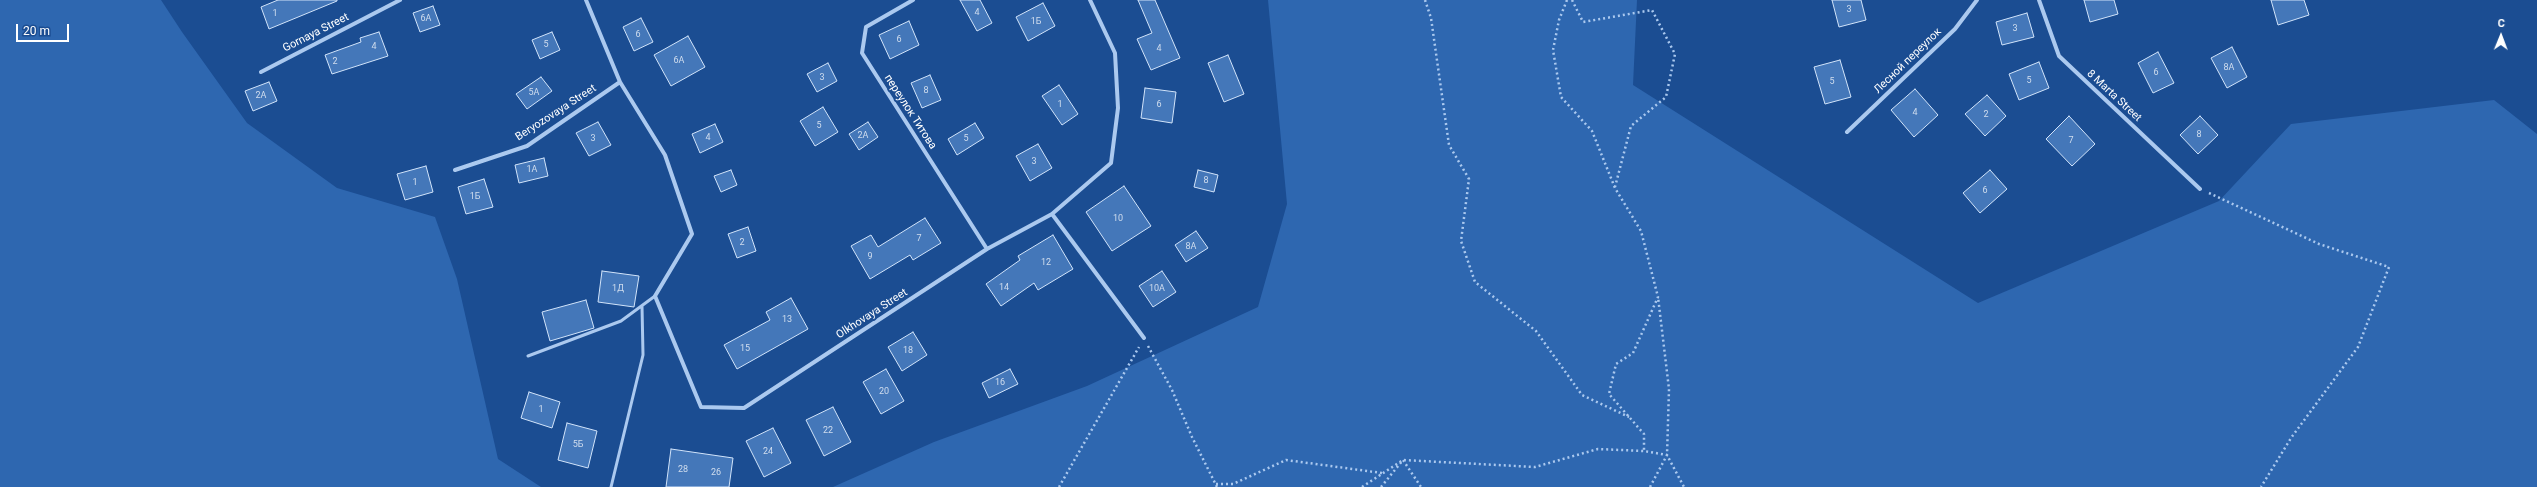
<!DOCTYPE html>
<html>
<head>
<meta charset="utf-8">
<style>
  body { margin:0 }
  #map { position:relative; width:2537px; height:487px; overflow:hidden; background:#1b4d92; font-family:Roboto,sans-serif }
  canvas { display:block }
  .north { position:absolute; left:2481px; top:16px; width:40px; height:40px; -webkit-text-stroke:3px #1b4d92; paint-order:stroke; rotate:1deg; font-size:11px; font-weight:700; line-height:16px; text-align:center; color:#fff }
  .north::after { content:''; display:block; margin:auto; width:14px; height:18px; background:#fff; clip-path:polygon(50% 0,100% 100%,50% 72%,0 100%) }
  .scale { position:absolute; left:16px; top:24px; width:53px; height:18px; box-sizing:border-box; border:2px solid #fff; border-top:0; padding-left:5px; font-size:12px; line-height:14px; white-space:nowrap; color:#fff; -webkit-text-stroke:3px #1b4d92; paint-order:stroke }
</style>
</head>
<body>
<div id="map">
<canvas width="2537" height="487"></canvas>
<div class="north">С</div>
<div class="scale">20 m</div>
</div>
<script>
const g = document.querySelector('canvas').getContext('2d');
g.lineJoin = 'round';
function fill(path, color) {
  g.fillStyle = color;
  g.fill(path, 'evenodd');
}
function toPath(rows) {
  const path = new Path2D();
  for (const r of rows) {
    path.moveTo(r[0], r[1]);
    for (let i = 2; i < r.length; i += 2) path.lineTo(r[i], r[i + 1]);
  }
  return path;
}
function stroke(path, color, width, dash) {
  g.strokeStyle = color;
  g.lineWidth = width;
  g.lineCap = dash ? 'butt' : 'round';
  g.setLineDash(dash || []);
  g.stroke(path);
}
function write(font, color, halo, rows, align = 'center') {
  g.font = font + ' Roboto,sans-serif';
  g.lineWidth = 4;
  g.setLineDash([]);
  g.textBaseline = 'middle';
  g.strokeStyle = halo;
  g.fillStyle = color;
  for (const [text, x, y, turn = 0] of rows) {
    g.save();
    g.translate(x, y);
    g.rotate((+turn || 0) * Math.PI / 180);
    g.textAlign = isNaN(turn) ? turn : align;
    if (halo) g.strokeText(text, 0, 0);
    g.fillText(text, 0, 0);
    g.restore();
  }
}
fill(toPath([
  [0,0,161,0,182,32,247,123,337,188,435,217,457,279,498,459,541,487,0,487],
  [1268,0,1637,0,1633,85,1978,303,2219,201,2291,124,2494,100,2537,134,2537,487,833,487,934,442,1087,386,1258,307,1287,204]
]), '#2e67b0');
const building = toPath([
  [278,0,337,0,337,1,269,29,261,7,278,0],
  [960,0,980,0,992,23,977,31,960,0],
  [1138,0,1155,0,1180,58,1151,70,1137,39,1152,33,1138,0],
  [1832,0,1861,0,1866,20,1839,27,1832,0],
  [2084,0,2114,0,2118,14,2090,22,2084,0],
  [2271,0,2304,0,2309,15,2278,25,2271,0],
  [1043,3,1055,26,1028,41,1016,17,1043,3],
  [433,6,440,25,420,32,413,13,433,6],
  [2027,13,2034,37,2002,45,1996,22,2027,13],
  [641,18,653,42,634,51,623,27,641,18],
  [909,21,919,45,890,59,879,35,909,21],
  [379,32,388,56,332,74,325,55,361,42,360,38,379,32],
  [552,32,560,50,540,59,532,40,552,32],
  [688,36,705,67,671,86,654,55,688,36],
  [2232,47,2247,77,2227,88,2211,58,2232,47],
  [2158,52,2174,83,2153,93,2138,63,2158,52],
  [1228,55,1244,94,1224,102,1208,63,1228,55],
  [1840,60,1851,97,1825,104,1814,67,1840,60],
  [2039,62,2049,88,2019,100,2009,74,2039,62],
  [828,63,837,81,817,92,807,74,828,63],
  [930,75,941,100,922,108,911,83,930,75],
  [541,77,552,91,527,109,516,94,541,77],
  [269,82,277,101,253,111,245,91,269,82],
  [1059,85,1078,114,1062,125,1042,96,1059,85],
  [1145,88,1176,92,1172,123,1141,118,1145,88],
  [1915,89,1938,115,1914,137,1891,110,1915,89],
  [1987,95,2006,116,1985,136,1965,114,1987,95],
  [823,107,838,132,815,146,800,121,823,107],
  [2069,116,2095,144,2072,166,2046,139,2069,116],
  [2200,116,2218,135,2198,154,2180,135,2200,116],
  [598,122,611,145,589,156,576,133,598,122],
  [868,122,878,137,859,150,849,134,868,122],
  [975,123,984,138,957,155,948,139,975,123],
  [715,124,723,142,700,153,692,134,715,124],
  [1038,144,1052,168,1030,181,1016,156,1038,144],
  [544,158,548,176,519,183,515,165,544,158],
  [426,166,433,192,405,200,397,174,426,166],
  [731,170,737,185,721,192,714,176,731,170],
  [1198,170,1218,175,1214,192,1194,187,1198,170],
  [1990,170,2007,189,1980,213,1963,193,1990,170],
  [484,179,493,207,466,214,458,187,484,179],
  [1124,186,1151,226,1112,251,1086,212,1124,186],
  [925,218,941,243,913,260,910,255,870,279,851,246,871,235,878,247,925,218],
  [748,227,756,251,737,258,728,234,748,227],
  [1196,231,1208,248,1186,262,1175,245,1196,231],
  [1053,235,1073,269,1038,290,1034,283,1001,306,986,284,1020,260,1018,256,1053,235],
  [602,271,639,276,634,307,598,302,602,271],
  [1162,271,1176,292,1153,307,1139,286,1162,271],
  [791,298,808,329,737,369,724,345,770,320,766,312,791,298],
  [586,300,594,328,550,341,542,312,586,300],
  [913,332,927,355,902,371,888,347,913,332],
  [886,369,904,401,881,414,863,382,886,369],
  [1010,369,1018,384,989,398,982,383,1010,369],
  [529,392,560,402,552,428,521,418,529,392],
  [833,407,851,442,824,456,806,420,833,407],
  [567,423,597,431,588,468,558,460,567,423],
  [773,428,791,463,764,477,746,441,773,428],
  [671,449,733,458,729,487,666,487,671,449]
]);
fill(building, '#4477b9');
stroke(building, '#d2e4fa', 1);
stroke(toPath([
  [1425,0,1431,18,1449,145,1469,179,1461,241,1475,282,1536,331,1582,395,1629,417],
  [1567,0,1559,20,1553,50,1561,97,1592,131,1615,188,1641,231,1658,297,1633,353,1616,364,1609,394,1644,434,1644,451],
  [1572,0,1583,22,1652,10,1675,54,1666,97,1631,126,1615,187],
  [2209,193,2319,244,2389,267,2358,347,2291,438,2261,487],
  [1148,346,1172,390,1192,437,1217,487],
  [1216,484,1233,484,1286,460,1382,473],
  [1059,487,1139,347],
  [1362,487,1403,460,1535,467,1598,449,1644,451,1667,455,1684,487],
  [1381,487,1403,460,1421,487],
  [1650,487,1667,455,1669,389,1658,297]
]), '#abc9ef', 2.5, [2, 3]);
stroke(toPath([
  [528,356,621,321,655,296],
  [611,487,643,355,642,306]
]), '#abc9ef', 3);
stroke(toPath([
  [586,0,620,82,665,155,692,234,655,296,701,407,744,408,987,249,1052,214,1111,163,1118,108,1115,53,1090,0],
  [913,0,866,27,862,53,987,249],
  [2039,0,2059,56,2200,189],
  [261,72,400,0],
  [1847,132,1955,29,1977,0],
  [455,170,527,146,620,82],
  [1052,214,1144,338]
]), '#abc9ef', 4);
write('9px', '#d0ddee', null, [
  ["3",1849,10],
  ["4",977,13],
  ["1",275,14],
  ["6А",426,19],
  ["1Б",1036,22],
  ["3",2015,29],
  ["6",638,35],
  ["6",899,40],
  ["5",546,45],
  ["4",374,47],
  ["4",1159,49],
  ["6А",679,61],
  ["2",335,62],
  ["8А",2229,68],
  ["6",2156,73],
  ["3",822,78],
  ["5",2029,81],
  ["5",1832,82],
  ["8",926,91],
  ["5А",534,93],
  ["2А",261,96],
  ["1",1060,105],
  ["6",1159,105],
  ["4",1915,113],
  ["2",1986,115],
  ["5",819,126],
  ["8",2199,135],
  ["2А",863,136],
  ["4",708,138],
  ["3",593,139],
  ["5",966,139],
  ["7",2071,141],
  ["3",1034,162],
  ["1А",532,170],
  ["8",1206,181],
  ["1",415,183],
  ["6",1985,191],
  ["1Б",475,197],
  ["10",1118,219],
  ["7",919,239],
  ["2",742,243],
  ["8А",1191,247],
  ["9",870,257],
  ["12",1046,263],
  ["14",1004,288],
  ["1Д",618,289],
  ["10А",1157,289],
  ["13",787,320],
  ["15",745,349],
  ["18",908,351],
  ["16",1000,383],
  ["20",884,392],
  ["1",541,410],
  ["22",828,431],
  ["5Б",578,445],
  ["24",768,452],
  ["28",683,470],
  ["26",716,473]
]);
write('11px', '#fff', '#1b4d92', [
  ["Gornaya Street",316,33,-27],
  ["Лесной переулок",1908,61,-44],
  ["8 Marta Street",2114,96,43],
  ["переулок Титова",910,112,57],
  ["Beryozovaya Street",556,113,-33],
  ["Olkhovaya Street",872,314,-33]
]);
</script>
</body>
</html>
